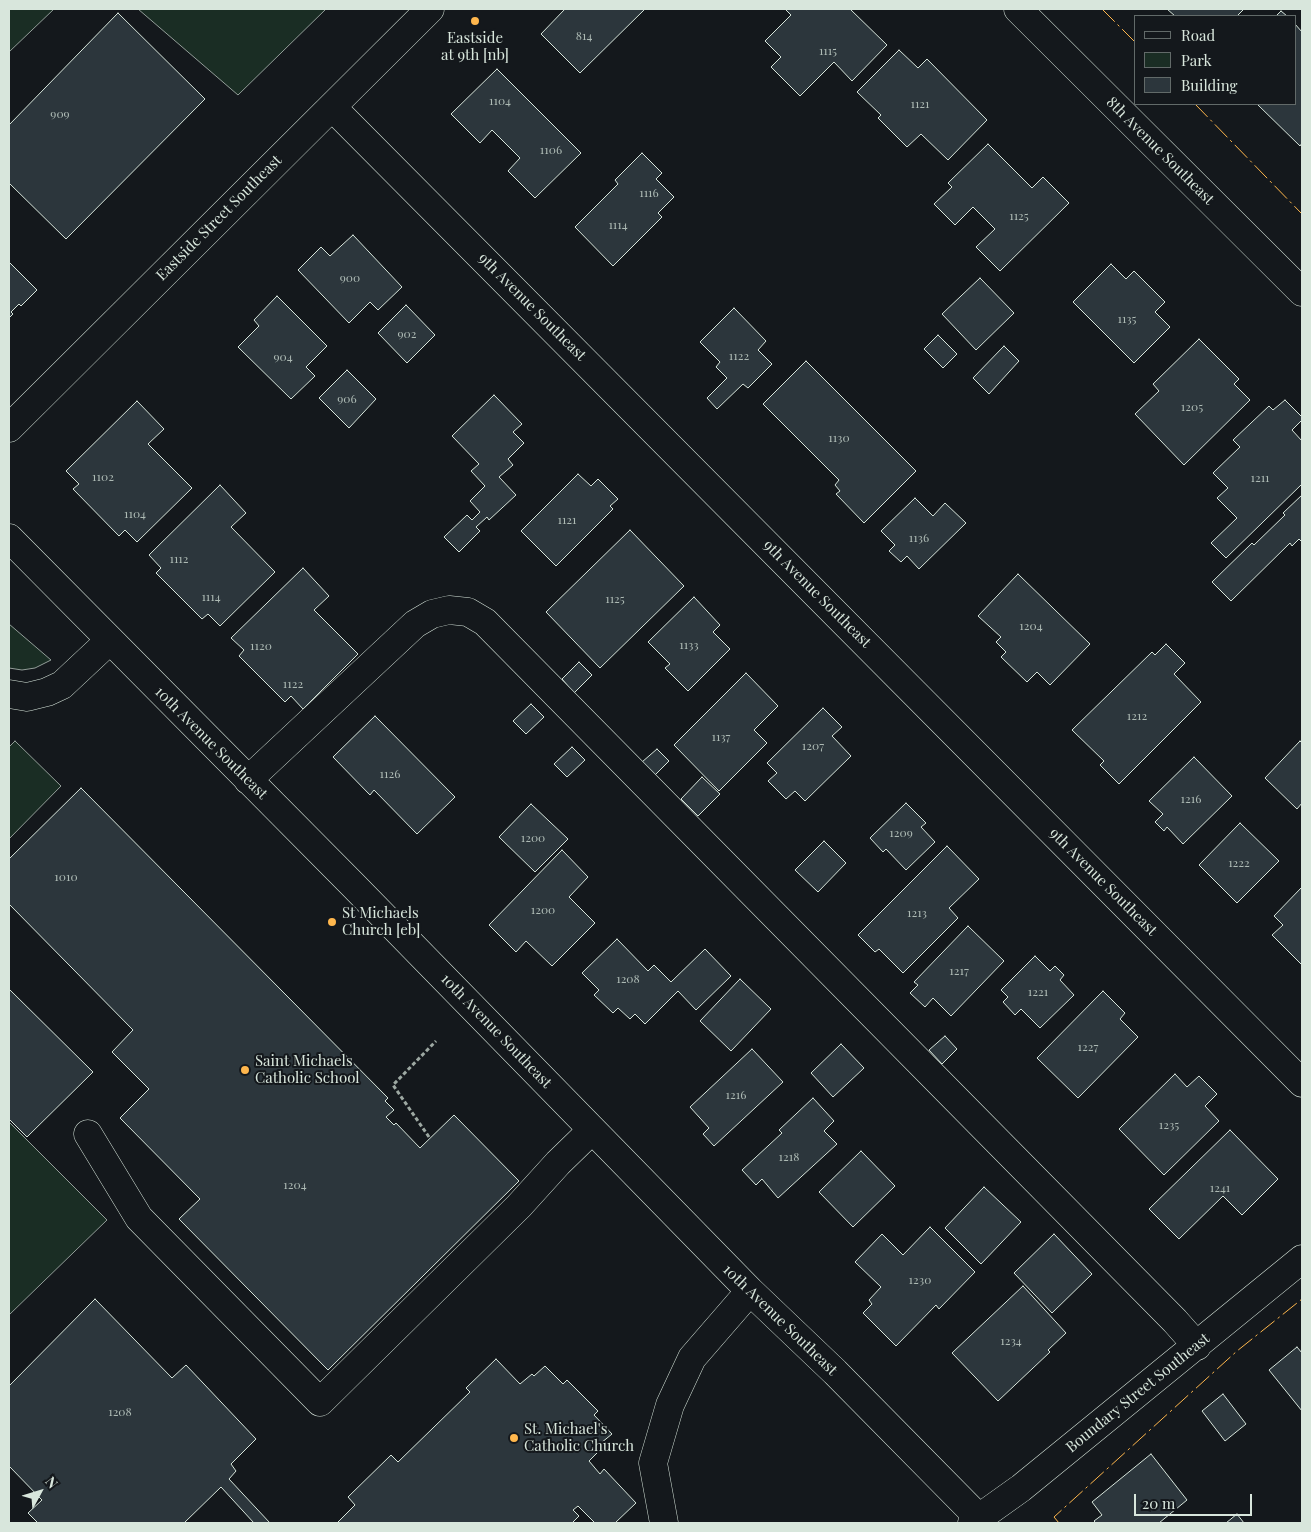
<!DOCTYPE html>
<html>
<head>
<meta charset="utf-8">
<style>
  body { margin:0 }
  #map { position:relative; width:1311px; height:1532px; overflow:hidden; background:#14181c; font-family:"Playfair Display",serif }
  canvas { display:block }
  .frame { position:absolute; inset:0; border:10px solid #d8e6dc; pointer-events:none }
  .legend { position:absolute; left:1134px; top:15px; width:162px; height:90px; box-sizing:border-box; background:#14181c; border:1px solid #626a69; margin:0; padding:6px 9px; list-style:none; font-size:15px; color:#d8e6dc }
  .legend li { display:flex; align-items:center; gap:10px; height:25px }
  .legend b { width:25px; border:1px solid #626a69 }
  .north { position:absolute; left:15px; top:1467px; width:50px; height:50px; -webkit-text-stroke:4px #14181c; paint-order:stroke; rotate:51deg; font-size:14px; font-weight:700; line-height:20px; text-align:center; color:#d8e6dc }
  .north::after { content:''; display:block; margin:auto; width:18px; height:22px; background:#d8e6dc; clip-path:polygon(50% 0,100% 100%,50% 72%,0 100%) }
  .scale { position:absolute; left:1134px; top:1494px; width:118px; height:22px; box-sizing:border-box; border:2px solid #d8e6dc; border-top:0; padding-left:6px; font-size:15px; line-height:18px; white-space:nowrap; color:#d8e6dc; -webkit-text-stroke:4px #14181c; paint-order:stroke }
</style>
</head>
<body>
<div id="map">
<canvas width="1311" height="1532"></canvas>
<div class="frame"></div>
<ul class="legend">
<li><b style="height:6px;background:#14181c"></b>Road</li>
<li><b style="height:14px;background:#1a2d24"></b>Park</li>
<li><b style="height:14px;background:#2c363c"></b>Building</li>
</ul>
<div class="north">N</div>
<div class="scale">20 m</div>
</div>
<script>
const g = document.querySelector('canvas').getContext('2d');
g.lineJoin = 'round';
function fill(path, color) {
  g.fillStyle = color;
  g.fill(path, 'evenodd');
}
function toPath(rows) {
  const path = new Path2D();
  for (const r of rows) {
    path.moveTo(r[0], r[1]);
    for (let i = 2; i < r.length; i += 2) path.lineTo(r[i], r[i + 1]);
  }
  return path;
}
function stroke(path, color, width, dash) {
  g.strokeStyle = color;
  g.lineWidth = width;
  g.lineCap = dash ? 'butt' : 'round';
  g.setLineDash(dash || []);
  g.stroke(path);
}
function write(font, color, halo, rows, align = 'center') {
  g.font = font + ' "Playfair Display",serif';
  g.lineWidth = 4;
  g.setLineDash([]);
  g.textBaseline = 'middle';
  g.strokeStyle = halo;
  g.fillStyle = color;
  for (const [text, x, y, turn = 0] of rows) {
    g.save();
    g.translate(x, y);
    g.rotate((+turn || 0) * Math.PI / 180);
    g.textAlign = isNaN(turn) ? turn : align;
    if (halo) g.strokeText(text, 0, 0);
    g.fillText(text, 0, 0);
    g.restore();
  }
}
const green = toPath([
  [9,9,54,9,9,52,9,9],
  [138,9,326,9,238,95,138,9],
  [9,624,51,660,35,668,22,670,9,668,9,624],
  [15,741,61,786,9,839,9,747,15,741],
  [9,1122,107,1220,9,1315,9,1122]
]);
fill(green, '#1a2d24');
stroke(green, '#939e99', 1);
const building = toPath([
  [565,9,645,9,580,73,541,34,565,9],
  [785,9,850,9,887,45,852,81,834,62,800,96,771,67,781,57,765,41,791,15,785,9],
  [1167,9,1244,9,1237,16,1175,16,1167,9],
  [1281,11,1287,16,1276,16,1281,11],
  [118,13,205,99,66,239,9,183,9,125,118,13],
  [1295,24,1302,32,1302,143,1300,146,1257,104,1295,104,1295,24],
  [899,50,918,68,927,59,987,120,948,160,921,134,907,147,878,118,881,115,857,92,899,50],
  [497,69,581,153,535,198,508,171,520,158,492,130,480,143,451,114,497,69],
  [988,144,1032,188,1043,177,1069,203,1000,271,976,247,995,229,973,207,955,225,934,204,952,187,948,183,988,144],
  [642,153,662,173,656,179,674,197,658,213,662,217,613,266,575,227,618,184,615,180,642,153],
  [353,235,402,287,378,310,370,302,349,323,298,270,321,247,330,256,353,235],
  [9,262,37,290,21,306,19,304,11,312,13,314,9,318,9,262],
  [1111,264,1126,279,1134,271,1165,302,1155,312,1170,327,1134,363,1073,302,1111,264],
  [980,278,1014,313,976,350,942,314,980,278],
  [277,296,327,346,306,367,315,376,291,399,238,347,259,326,254,320,277,296],
  [406,305,435,335,407,363,378,333,406,305],
  [734,308,766,341,758,350,772,364,748,388,743,384,717,409,707,398,727,378,716,367,720,362,700,342,734,308],
  [938,335,957,354,943,368,924,349,938,335],
  [1199,339,1239,379,1234,384,1250,400,1184,465,1135,414,1159,391,1153,384,1199,339],
  [1004,346,1019,361,989,394,973,378,1004,346],
  [806,361,916,471,864,523,836,494,840,491,835,485,839,480,763,404,806,361],
  [347,370,376,399,349,428,319,398,347,370],
  [494,395,522,424,513,432,524,443,508,459,513,465,499,477,516,495,489,520,487,517,476,527,480,531,459,552,444,537,467,515,472,520,480,512,470,501,485,486,471,471,479,464,452,436,494,395],
  [1285,400,1302,417,1302,420,1292,430,1302,441,1302,484,1226,558,1211,543,1237,518,1217,498,1228,488,1213,473,1240,447,1233,440,1269,406,1273,410,1285,400],
  [137,401,164,429,148,444,192,488,137,542,125,530,119,536,73,489,79,484,66,471,137,401],
  [578,474,591,486,598,479,618,499,610,506,613,509,556,566,521,531,578,474],
  [220,485,246,513,231,527,275,572,220,626,208,614,202,619,156,573,161,568,149,555,220,485],
  [1302,495,1302,542,1299,539,1292,546,1290,543,1231,601,1212,582,1252,543,1254,545,1285,515,1283,513,1302,495],
  [915,498,933,516,945,503,966,523,919,569,907,556,901,562,889,551,895,545,881,531,915,498],
  [630,530,684,586,600,668,546,612,630,530],
  [303,568,329,596,314,610,358,654,303,709,291,696,285,702,239,656,244,650,231,638,303,568],
  [1018,574,1090,644,1050,685,1037,672,1027,682,1001,657,1006,652,996,642,1001,637,978,616,1018,574],
  [694,597,720,625,713,632,730,649,688,691,665,668,670,664,648,642,694,597],
  [1166,644,1185,663,1174,674,1201,702,1119,784,1100,765,1104,761,1072,730,1152,652,1155,655,1166,644],
  [579,662,592,675,574,693,562,679,579,662],
  [746,673,778,706,754,730,767,743,719,791,674,745,746,673],
  [531,704,544,717,526,734,513,721,531,704],
  [823,708,842,727,832,736,851,756,805,801,795,791,786,799,768,781,777,773,767,763,823,708],
  [375,716,455,797,417,834,374,790,370,795,333,757,375,716],
  [1300,741,1302,743,1302,803,1297,809,1265,778,1300,741],
  [572,747,585,760,567,777,554,764,572,747],
  [657,749,669,761,655,775,642,762,657,749],
  [1194,757,1232,796,1183,844,1167,827,1164,831,1155,822,1163,814,1149,801,1194,757],
  [702,777,720,794,698,816,681,799,702,777],
  [81,788,388,1098,385,1101,394,1110,386,1117,394,1125,396,1123,420,1148,454,1115,519,1181,328,1370,179,1219,200,1199,120,1118,149,1089,112,1052,133,1030,9,904,9,859,81,788],
  [906,803,926,823,921,827,935,842,906,870,886,849,883,852,870,838,906,803],
  [531,804,568,839,535,872,499,837,531,804],
  [1240,823,1279,861,1237,903,1199,865,1240,823],
  [824,841,846,863,818,892,795,870,824,841],
  [947,846,979,879,949,908,958,918,903,973,879,949,875,952,858,935,947,846],
  [562,850,588,877,569,897,595,923,552,966,526,941,516,952,489,925,562,850],
  [1302,887,1302,965,1272,935,1283,925,1274,916,1302,887],
  [968,926,1004,961,951,1016,933,998,925,1007,910,993,918,985,914,982,968,926],
  [617,939,648,971,654,965,671,982,705,949,731,976,696,1010,678,991,645,1024,635,1014,630,1019,618,1008,613,1013,594,995,599,990,582,973,617,939],
  [1035,956,1050,971,1055,966,1064,975,1060,980,1074,995,1040,1028,1021,1009,1015,1015,1003,1002,1008,997,1001,990,1035,956],
  [740,979,771,1009,731,1051,700,1021,740,979],
  [9,989,93,1072,27,1137,9,1119,9,989],
  [1103,991,1125,1013,1120,1019,1138,1037,1078,1098,1037,1058,1103,991],
  [945,1036,957,1049,942,1064,929,1050,945,1036],
  [841,1044,864,1068,833,1097,811,1073,841,1044],
  [752,1049,783,1082,714,1146,703,1134,709,1128,690,1107,752,1049],
  [1175,1074,1187,1087,1199,1076,1217,1094,1205,1106,1219,1121,1164,1175,1119,1129,1175,1074],
  [813,1098,834,1121,824,1131,837,1144,778,1198,762,1179,756,1185,742,1170,782,1133,779,1130,813,1098],
  [1230,1130,1278,1179,1242,1215,1223,1196,1179,1239,1149,1209,1230,1130],
  [861,1151,895,1186,853,1227,819,1192,861,1151],
  [984,1187,1021,1222,981,1264,945,1228,984,1187],
  [930,1227,975,1272,939,1309,936,1305,896,1346,863,1313,872,1304,869,1300,881,1287,855,1262,882,1234,903,1255,930,1227],
  [1054,1234,1092,1274,1052,1313,1014,1273,1054,1234],
  [1023,1286,1066,1333,1048,1350,1050,1352,998,1401,952,1353,1023,1286],
  [95,1299,172,1378,186,1365,256,1439,231,1464,236,1471,229,1479,270,1523,254,1523,221,1487,184,1523,38,1523,28,1513,42,1500,9,1466,9,1386,95,1299],
  [1297,1347,1302,1353,1302,1411,1269,1370,1297,1347],
  [496,1359,520,1384,532,1374,534,1376,545,1366,563,1384,567,1380,598,1411,594,1415,612,1434,601,1443,604,1446,589,1461,600,1474,604,1469,636,1503,615,1523,595,1523,578,1506,573,1510,579,1516,572,1523,337,1523,355,1505,348,1497,391,1455,398,1462,470,1392,466,1388,496,1359],
  [1223,1394,1246,1424,1225,1441,1202,1411,1223,1394],
  [1151,1454,1187,1500,1159,1523,1096,1523,1094,1521,1102,1515,1092,1502,1151,1454],
  [1237,1514,1244,1523,1226,1523,1237,1514]
]);
fill(building, '#2c363c');
stroke(building, '#d8e6dc', 1);
const minor = toPath([
  [1018,9,1302,292],
  [332,107,1302,1083],
  [9,428,430,9],
  [9,538,353,885,750,1291,835,1372,984,1523],
  [9,694,27,697,47,692,62,685,109,641],
  [248,780,415,624,432,614,449,610,468,612,485,622,1175,1321,1197,1346],
  [88,1134,139,1218,320,1402,519,1206,558,1163,592,1130],
  [664,1523,653,1463,670,1405,692,1358,750,1291],
  [972,1523,1021,1488,1302,1259]
]);
stroke(minor, '#d8e6dc', 29);
stroke(toPath([
  [429,1137,393,1085,436,1041]
]), '#9da8a2', 3, [4, 2.5]);
stroke(minor, '#14181c', 28);
stroke(toPath([
  [1102,9,1135,42],
  [1195,104,1302,214],
  [1059,1523,1054,1517,1237,1351,1302,1299]
]), '#ffb74d', 1, [18, 4, 2.5, 4]);
for (const [x, y, r, color] of [
  [475,21,5,"#ffb74d"],
  [332,922,5,"#ffb74d"],
  [245,1070,5,"#ffb74d"],
  [514,1438,5,"#ffb74d"]
]) {
  const dot = new Path2D();
  dot.arc(x, y, r, 0, 2 * Math.PI);
  g.fillStyle = color;
  g.fill(dot);
  stroke(dot, '#14181c', 2);
}
write('12px', '#adbab4', null, [
  ["814",584,36],
  ["1115",828,51],
  ["1104",500,101],
  ["1121",920,104],
  ["909",60,114],
  ["1106",551,150],
  ["1116",649,193],
  ["1125",1019,216],
  ["1114",618,225],
  ["900",350,278],
  ["1135",1127,319],
  ["902",407,334],
  ["1122",739,356],
  ["904",283,357],
  ["906",347,399],
  ["1205",1192,407],
  ["1130",839,438],
  ["1102",103,477],
  ["1211",1260,478],
  ["1104",135,514],
  ["1121",567,520],
  ["1136",919,538],
  ["1112",179,559],
  ["1114",211,597],
  ["1125",615,599],
  ["1204",1031,626],
  ["1133",689,645],
  ["1120",261,646],
  ["1122",293,684],
  ["1212",1137,716],
  ["1137",721,737],
  ["1207",813,746],
  ["1126",390,774],
  ["1216",1191,799],
  ["1209",901,833],
  ["1200",533,838],
  ["1222",1239,863],
  ["1010",66,877],
  ["1200",543,910],
  ["1213",917,913],
  ["1217",959,971],
  ["1208",628,979],
  ["1221",1038,992],
  ["1227",1088,1047],
  ["1216",736,1095],
  ["1235",1169,1125],
  ["1218",789,1157],
  ["1204",295,1185],
  ["1241",1220,1188],
  ["1230",920,1280],
  ["1234",1011,1341],
  ["1208",120,1412]
]);
write('15px', '#d8e6dc', '#14181c', [
  ["Eastside",475,38,"center"],
  ["at 9th [nb]",475,55,"center"],
  ["St Michaels",342,913],
  ["Church [eb]",342,930],
  ["Saint Michaels",255,1061],
  ["Catholic School",255,1078],
  ["St. Michael's",524,1429],
  ["Catholic Church",524,1446]
], 'left');
write('15px', '#d8e6dc', '#14181c', [
  ["8th Avenue Southeast",1160,151,45],
  ["Eastside Street Southeast",219,218,-45],
  ["9th Avenue Southeast",532,307,45],
  ["9th Avenue Southeast",817,594,45],
  ["10th Avenue Southeast",211,743,45],
  ["9th Avenue Southeast",1103,882,45],
  ["10th Avenue Southeast",496,1031,46],
  ["10th Avenue Southeast",780,1320,44],
  ["Boundary Street Southeast",1138,1393,-39]
]);
</script>
</body>
</html>
